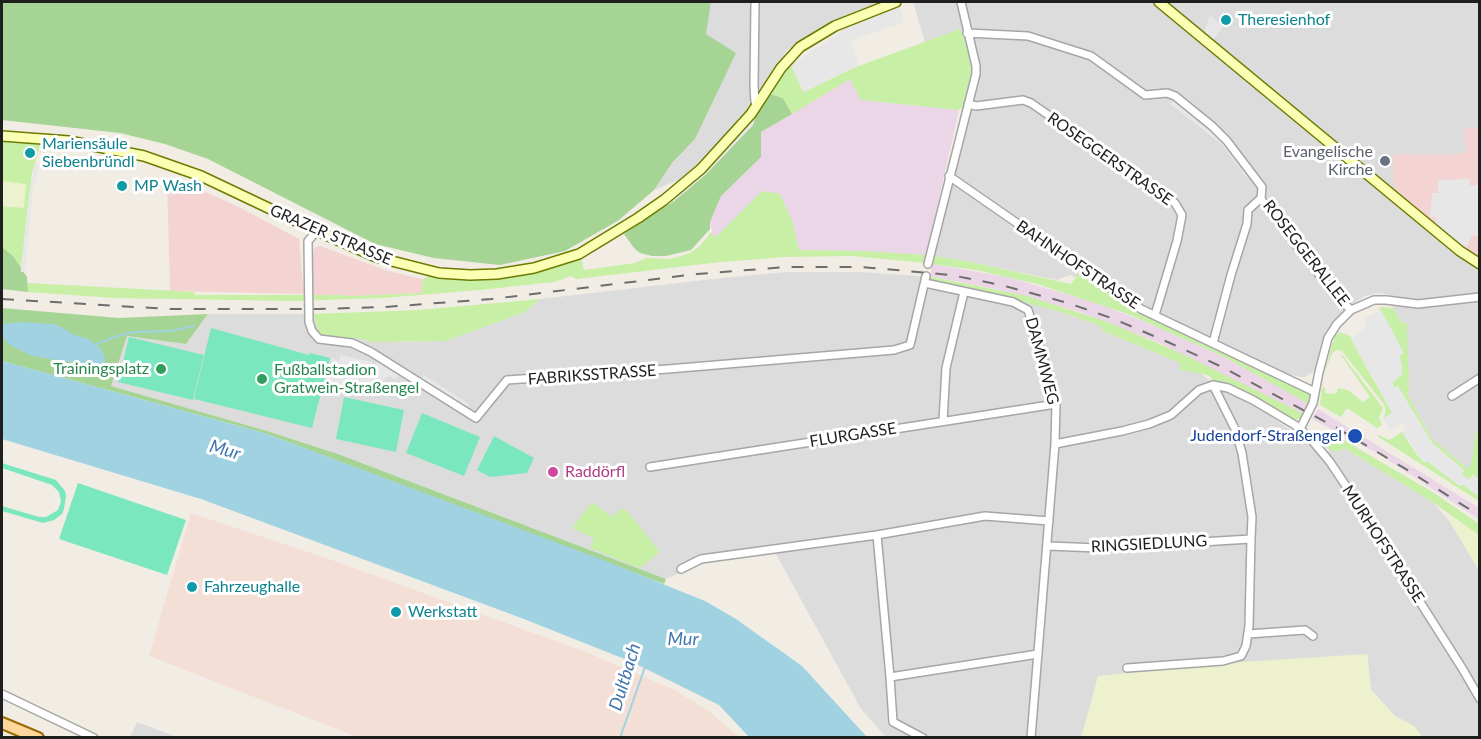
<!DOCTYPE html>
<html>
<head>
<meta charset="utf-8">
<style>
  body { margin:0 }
  #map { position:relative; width:1481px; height:739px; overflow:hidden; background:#f1ede4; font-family:Lato,sans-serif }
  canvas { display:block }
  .frame { position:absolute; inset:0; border:3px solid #1f1f1f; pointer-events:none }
</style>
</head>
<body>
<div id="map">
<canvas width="1481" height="739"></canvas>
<div class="frame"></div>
</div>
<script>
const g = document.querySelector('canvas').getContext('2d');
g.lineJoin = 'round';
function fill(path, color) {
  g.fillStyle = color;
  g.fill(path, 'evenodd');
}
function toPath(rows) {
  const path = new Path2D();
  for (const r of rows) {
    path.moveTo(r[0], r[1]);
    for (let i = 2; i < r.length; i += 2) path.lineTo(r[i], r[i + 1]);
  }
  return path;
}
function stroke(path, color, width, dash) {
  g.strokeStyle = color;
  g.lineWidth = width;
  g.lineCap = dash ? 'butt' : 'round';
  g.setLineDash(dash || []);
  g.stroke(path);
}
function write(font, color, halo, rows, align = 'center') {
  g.font = font + ' Lato,sans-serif';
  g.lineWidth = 6;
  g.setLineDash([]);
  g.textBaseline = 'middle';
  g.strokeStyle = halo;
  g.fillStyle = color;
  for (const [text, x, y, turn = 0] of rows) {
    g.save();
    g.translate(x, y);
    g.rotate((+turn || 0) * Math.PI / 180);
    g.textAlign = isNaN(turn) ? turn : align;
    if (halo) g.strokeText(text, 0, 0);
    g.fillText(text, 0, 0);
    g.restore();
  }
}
fill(toPath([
  [711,2,880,2,846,15,787,50,755,102,688,176,654,190,672,163,695,139,735,53,705,34],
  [913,2,1479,2,1480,431,1476,434,1471,465,1468,469,1432,439,1407,394,1409,388,1406,339,1407,327,1406,322,1402,324,1393,308,1390,295,1378,293,1365,296,1351,305,1326,331,1314,371,1305,377,1300,377,1270,370,1070,275,1057,280,971,262,933,256,956,163,963,107,974,66,960,29,925,42],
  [787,272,861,272,918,276,966,284,1061,312,1102,326,1103,331,1180,363,1180,370,1200,373,1223,391,1240,398,1261,410,1304,439,1327,452,1330,449,1337,451,1344,448,1434,503,1450,522,1479,570,1479,737,1422,737,1414,726,1395,716,1371,690,1367,655,1082,731,1081,737,886,737,861,709,775,552,718,558,689,569,666,579,338,454,267,431,110,386,127,336,186,344,208,314,313,314,320,336,358,338,373,342,446,341,525,312,540,299,722,278],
  [137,722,177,737,130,737]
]), '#dddcdc');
fill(toPath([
  [1479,128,1479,264,1403,204,1394,190,1393,154,1431,155,1466,153,1464,129],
  [167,181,178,182,196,188,235,205,299,239,304,294,170,291],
  [320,246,388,271,423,279,422,293,353,296,311,296,311,253,316,247]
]), '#f3d4d2');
fill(toPath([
  [850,79,861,100,959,110,926,255,864,251,799,250,792,220,762,192,714,239,710,222,721,196,760,157,761,132],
  [932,264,1007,277,1097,303,1165,330,1224,357,1310,404,1304,414,1157,342,1080,312,1000,290,930,276],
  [1318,409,1479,508,1479,519,1377,453,1312,419]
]), '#ead6e6');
fill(toPath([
  [191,513,332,560,586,652,675,690,710,712,739,737,357,737,149,656]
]), '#f4dfd6');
fill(toPath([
  [2,181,26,183,24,208,2,206],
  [1451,516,1479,535,1479,570,1450,522],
  [1367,654,1371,690,1395,716,1414,726,1422,737,1081,738,1098,676,1241,662]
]), '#eef1ce');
fill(toPath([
  [960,29,974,66,963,107,959,110,861,100,850,79,792,114,783,98,770,94,791,65,804,92,853,68],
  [2,136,42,138,32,174,21,269,13,256,2,247,2,206,24,208,26,184,2,181],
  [762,191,780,194,792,220,799,250,864,251,926,255,926,263,852,256,785,257,721,262,576,279,571,276,554,282,480,290,382,298,294,301,115,298,28,292,28,283,195,292,195,295,340,295,353,296,421,293,423,279,430,276,454,278,501,277,550,268,581,258,584,270,635,263,646,258,671,259,690,253,700,246,711,232,715,238],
  [933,256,971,262,1071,284,1079,273,1126,305,1304,390,1309,394,1310,401,1309,404,1224,357,1128,314,1037,284,976,270,930,264],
  [928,276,1027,296,1108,322,1185,355,1304,414,1300,419,1292,419,1232,386,1211,380,1212,378,1207,375,1180,370,1180,363,1103,331,1101,326,1061,312,1031,304,930,282],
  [540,299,525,312,446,341,373,342,358,338,328,338,320,336,313,314,418,310],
  [1380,307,1393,308,1402,324,1407,322,1409,388,1407,394,1432,439,1468,469,1471,464,1476,433,1479,431,1479,479,1473,475,1469,480,1461,474,1464,470,1432,443,1398,387,1393,389,1393,382,1402,374,1402,365,1381,310,1379,311],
  [1340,332,1352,337,1351,339,1374,381,1394,408,1392,413,1383,419,1386,410,1383,403,1342,351,1337,350,1332,353,1324,375,1332,345,1335,336],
  [1340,354,1343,356,1383,408,1379,418,1382,425,1377,428,1347,408,1341,417,1320,405,1322,388,1325,387,1325,393,1336,394,1338,388,1348,390,1363,402,1370,397],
  [1322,432,1330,436,1329,439,1336,443,1340,438,1434,493,1479,524,1479,535,1434,503,1344,448,1337,452,1328,449,1319,440],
  [1402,432,1417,455,1425,463,1427,461,1460,486,1462,484,1479,496,1479,501,1377,436,1379,435,1389,440],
  [592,502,612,517,622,508,628,512,660,552,640,568,590,548,594,538,572,528]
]), '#c8efa6');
fill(toPath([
  [2,2,711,2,706,34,736,53,695,139,672,163,654,190,619,220,565,251,500,265,434,258,375,244,208,159,165,144,120,133,2,120],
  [770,94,783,98,792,114,761,132,761,157,721,196,710,222,710,229,691,250,666,256,652,256,640,253,634,248,624,234,659,208,665,207,674,201,705,175,753,125,756,114],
  [2,247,13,256,27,277,28,292,2,289],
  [2,308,119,318,208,314,186,344,127,336,111,386,267,431,338,454,666,579,664,584,264,433,2,361]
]), '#a6d495');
fill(toPath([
  [211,328,309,355,310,353,330,358,312,428,194,399],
  [129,337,204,355,193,400,118,382],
  [344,397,404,410,396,452,336,439],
  [422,413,480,437,464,476,406,453],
  [494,436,534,458,527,473,490,477,477,470],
  [2,463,56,480,65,491,66,496,64,509,62,514,54,520,43,523,2,511,2,506,39,517,46,517,58,510,61,501,59,492,52,485,2,468],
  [78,483,186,520,167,575,59,539]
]), '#7be7bf');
fill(toPath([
  [900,7,904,22,851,40,858,65,803,92,791,65,843,30],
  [1210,15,1223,27,1213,40,1204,33],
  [1175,99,1225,140,1253,177,1248,179,1221,144,1170,104],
  [756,114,753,125,705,175,674,201,665,207,659,208],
  [40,163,33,188,25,272,21,272,21,269,29,195,35,164],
  [1469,179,1470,186,1479,185,1479,237,1472,235,1466,249,1435,225,1436,217,1430,217,1432,193,1438,193,1438,180],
  [1381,310,1404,353,1399,356,1402,365,1402,374,1393,382,1392,388,1398,386,1432,443,1464,471,1462,474,1469,479,1473,475,1479,479,1479,496,1462,484,1460,486,1445,475,1428,461,1425,463,1402,432,1406,429,1403,423,1390,430,1383,419,1392,413,1351,339,1365,328,1365,318],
  [340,355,372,362,371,368,375,366,377,360,400,375,395,380,390,376,363,393,359,388,358,394,332,388,327,380,332,358,339,361],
  [424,375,469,404,466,409,421,380]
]), '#e7e7e7');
fill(toPath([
  [22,322,54,324,67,330,72,334,89,339,102,350,105,360,104,366,100,369,95,368,90,365,37,357,23,352,7,343,2,335,2,324],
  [2,361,264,433,603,560,705,601,736,619,802,666,867,737,749,737,719,705,632,662,524,619,201,499,2,439]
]), '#a1d2e2');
stroke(toPath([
  [95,345,114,337,134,332,172,331,194,326],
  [620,738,645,667]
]), '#a1d2e2', 2);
const street = toPath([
  [755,2,754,86,755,102,757,105],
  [967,33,1028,36,1091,56,1145,95,1167,93,1175,96,1212,126,1227,141,1262,187,1261,198,1263,202,1280,221,1287,233,1335,295,1351,310],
  [968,104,976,106,1023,100,1031,103,1175,203,1182,215,1177,241,1155,315],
  [949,176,1141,309,1315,392],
  [317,231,308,241,309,322,312,331,319,339,352,343,371,352,476,418,507,380,668,369,894,350,910,345,926,276],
  [928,264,976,74,976,66,961,2],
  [925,283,1013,302,1028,310,1054,393,1056,404,1055,444],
  [1213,343,1231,275,1247,224,1248,210,1261,198],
  [1452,396,1480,378],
  [943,421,946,368,964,292],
  [1300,429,1313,403,1319,372,1328,338,1337,324,1351,310,1374,300,1386,300,1418,304,1480,297],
  [650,467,1056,404],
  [1048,546,1099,548,1251,539,1252,517,1242,453,1235,429,1213,385],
  [681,569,701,559,877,535],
  [1248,634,1305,630,1313,636],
  [1127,668,1223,661,1241,656,1246,646,1249,626,1251,539],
  [890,677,877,535,985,516,1049,521],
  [2,694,94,738],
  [923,738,893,722,890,677,1038,654],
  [1031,738,1055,444,1122,431,1149,424,1171,415,1199,390,1213,385,1228,388,1253,400,1295,425,1310,438,1330,462,1352,495,1462,668,1480,699]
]);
const secondary = toPath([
  [1159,2,1460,251,1480,264],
  [2,136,69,141,144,156,201,176,317,231,376,257,439,273,470,275,497,274,534,268,579,254,638,218,664,200,701,169,751,114,781,68,800,47,835,26,896,2]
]);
const primary = toPath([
  [2,723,38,738]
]);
stroke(street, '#a6a6a6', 10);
stroke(secondary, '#6c7c00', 12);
stroke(primary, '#9a6a00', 14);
stroke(street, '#fff', 7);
stroke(secondary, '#faffb4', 9);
stroke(primary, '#ffd69b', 10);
stroke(toPath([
  [2,299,169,309,318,309,385,307,492,299,697,274,786,267,862,267,951,275,1001,285,1068,303,1114,319,1170,343,1222,367,1337,428,1409,471,1480,516]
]), '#6d6d6d', 2, [12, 12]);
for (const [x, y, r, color] of [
  [1226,20,6,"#0f9aa8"],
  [30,153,6,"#0f9aa8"],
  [1385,161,6,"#6b7280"],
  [122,186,6,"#0f9aa8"],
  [161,369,6,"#2e9e5b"],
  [262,379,6,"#2e9e5b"],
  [1355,436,8,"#1a4fb4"],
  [553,472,6,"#d1479c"],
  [192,587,6,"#0f9aa8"],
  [396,612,6,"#0f9aa8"]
]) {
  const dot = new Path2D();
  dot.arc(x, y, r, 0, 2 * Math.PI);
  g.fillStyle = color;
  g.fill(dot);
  stroke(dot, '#fff', 2);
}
write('16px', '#0d838f', '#fff', [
  ["Theresienhof",1238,20],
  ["Mariensäule",42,144],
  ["Siebenbründl",42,162],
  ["MP Wash",134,186],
  ["Fahrzeughalle",204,587],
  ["Werkstatt",408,612]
], 'left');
write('16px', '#5b616d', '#fff', [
  ["Evangelische",1373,152],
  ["Kirche",1373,170]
], 'right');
write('16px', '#1f1f1f', '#fff', [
  ["ROSEGGERSTRASSE",1110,159,35],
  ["GRAZER STRASSE",331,235,23],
  ["ROSEGGERALLEE",1306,253,52],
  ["BAHNHOFSTRASSE",1078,265,34],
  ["DAMMWEG",1042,361,75],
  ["FABRIKSSTRASSE",592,375,-4],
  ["FLURGASSE",853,435,-9],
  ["RINGSIEDLUNG",1149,544,-3],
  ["MURHOFSTRASSE",1383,544,57]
]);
write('16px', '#27864d', '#fff', [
  ["Trainingsplatz",149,369],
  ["Fußballstadion",274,370,"left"],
  ["Gratwein-Straßengel",274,388,"left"]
], 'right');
write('16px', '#164399', '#fff', [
  ["Judendorf-Straßengel",1342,436]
], 'right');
write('16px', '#b23c85', '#fff', [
  ["Raddörfl",565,472]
], 'left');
write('italic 18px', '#4076b0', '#fff', [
  ["Mur",225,450,16],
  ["Mur",683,639],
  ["Dultbach",625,677,-73]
]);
</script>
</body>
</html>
